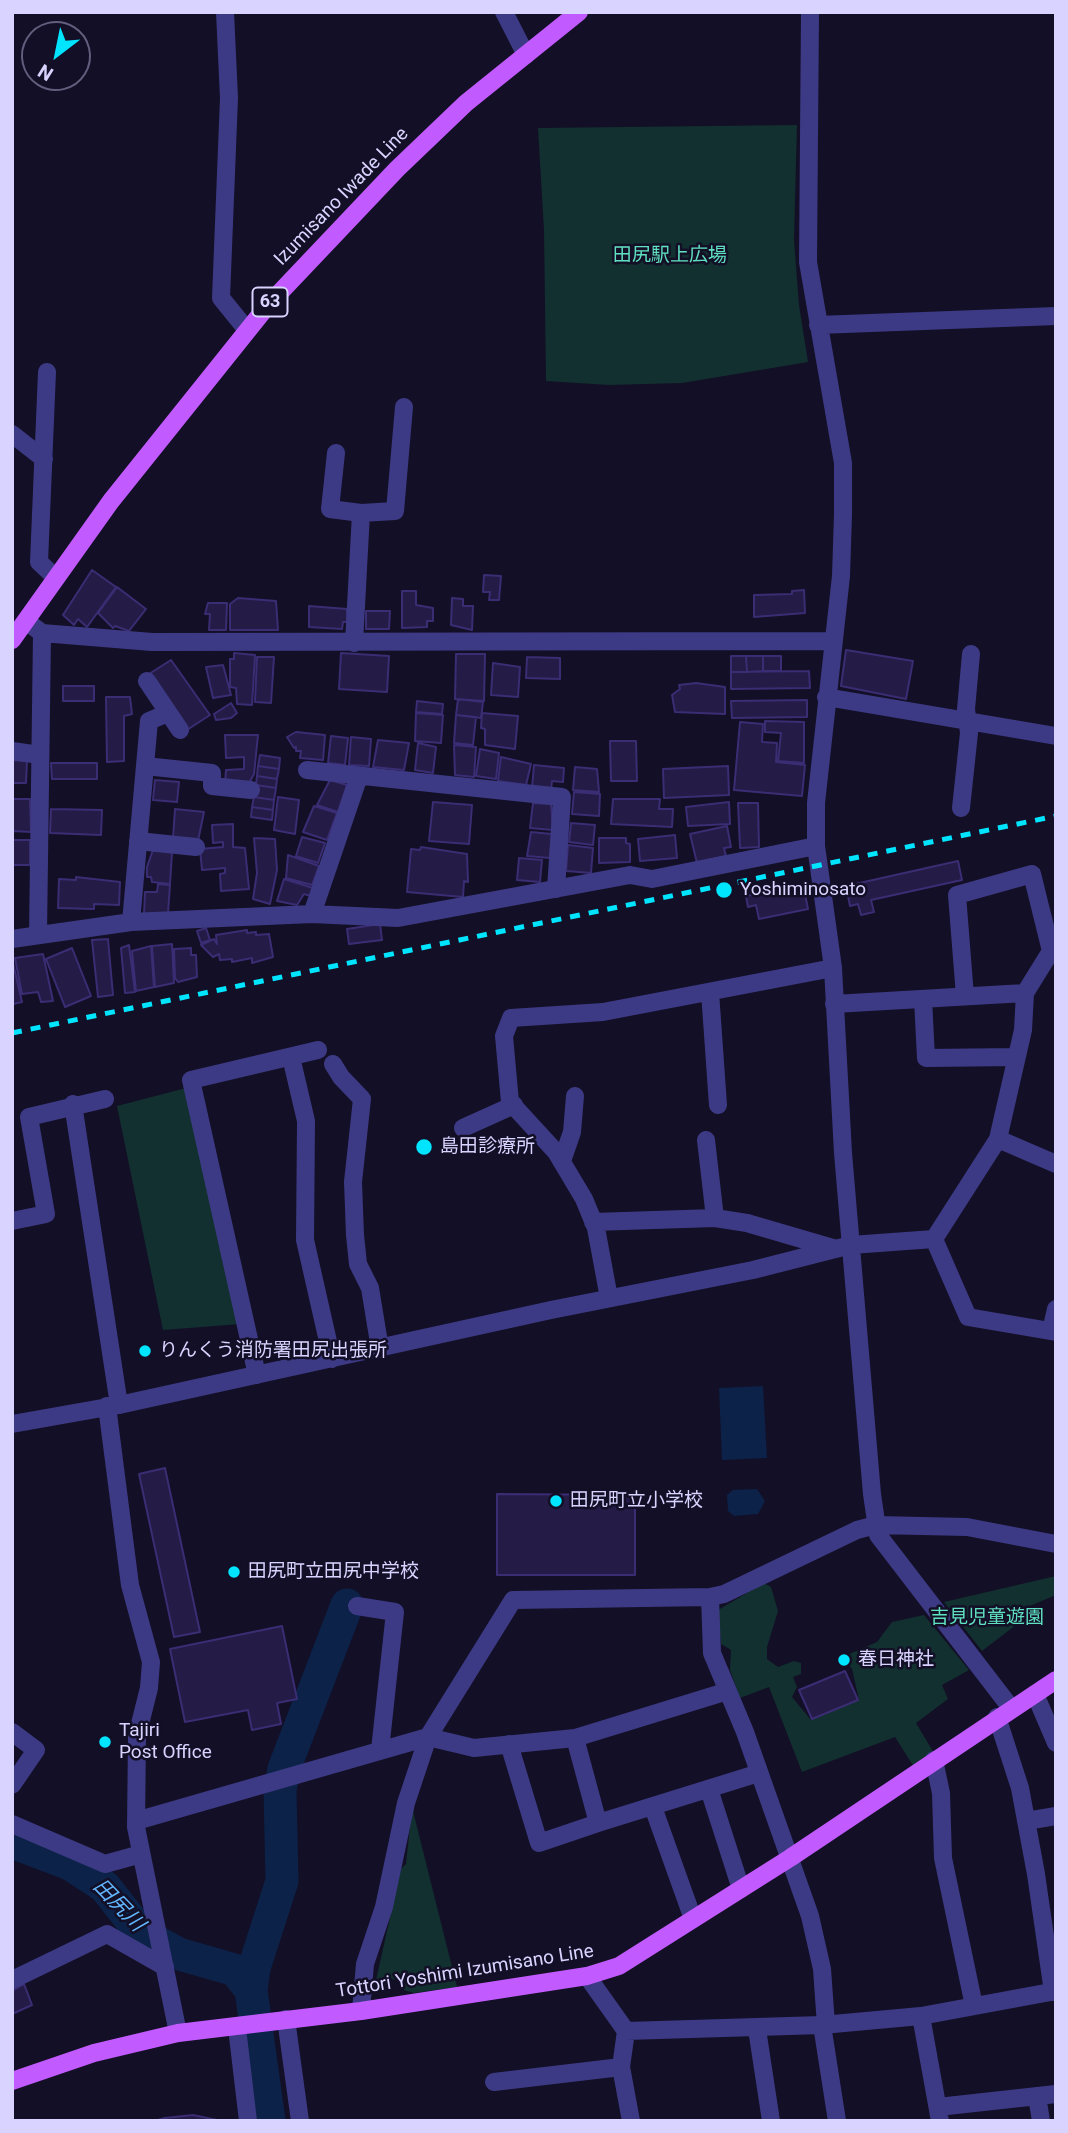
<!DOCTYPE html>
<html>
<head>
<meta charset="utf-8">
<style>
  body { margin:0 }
  #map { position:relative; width:1068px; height:2133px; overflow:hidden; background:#130f26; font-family:Roboto,sans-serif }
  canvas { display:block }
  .frame { position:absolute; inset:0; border:14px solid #d9d4ff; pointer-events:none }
  .north { position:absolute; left:21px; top:21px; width:70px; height:70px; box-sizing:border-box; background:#130f26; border:2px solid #625e7d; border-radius:50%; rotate:212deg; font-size:19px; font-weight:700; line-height:28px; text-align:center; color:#d9d4ff }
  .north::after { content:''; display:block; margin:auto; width:24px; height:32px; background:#00e5ff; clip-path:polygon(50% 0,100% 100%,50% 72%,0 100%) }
</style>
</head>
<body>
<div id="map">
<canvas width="1068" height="2133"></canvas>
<div class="frame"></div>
<div class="north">N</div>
</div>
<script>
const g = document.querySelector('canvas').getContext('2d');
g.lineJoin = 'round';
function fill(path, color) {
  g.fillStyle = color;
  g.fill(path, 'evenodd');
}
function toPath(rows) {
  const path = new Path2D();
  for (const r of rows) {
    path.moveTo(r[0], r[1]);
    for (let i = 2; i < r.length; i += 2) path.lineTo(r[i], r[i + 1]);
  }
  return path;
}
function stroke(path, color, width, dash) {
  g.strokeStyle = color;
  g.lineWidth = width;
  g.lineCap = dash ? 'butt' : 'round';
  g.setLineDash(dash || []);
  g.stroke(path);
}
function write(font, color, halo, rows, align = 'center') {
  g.font = font + ' Roboto,"Noto Sans JP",sans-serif';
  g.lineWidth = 5;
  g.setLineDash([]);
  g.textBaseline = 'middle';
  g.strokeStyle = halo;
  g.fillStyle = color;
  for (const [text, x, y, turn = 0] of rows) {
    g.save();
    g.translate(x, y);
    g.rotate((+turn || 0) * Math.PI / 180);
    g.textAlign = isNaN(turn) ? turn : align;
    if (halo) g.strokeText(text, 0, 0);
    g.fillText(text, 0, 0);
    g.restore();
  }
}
fill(toPath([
  [797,125,794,240,799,305,808,362,682,383,609,385,546,381,544,230,538,128],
  [190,1087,241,1324,163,1330,117,1106],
  [1056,1576,1056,1595,1011,1614,1016,1625,982,1651,944,1602],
  [764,1583,771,1587,778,1611,767,1647,767,1659,778,1667,794,1661,801,1663,801,1674,793,1677,797,1687,792,1697,811,1720,859,1700,852,1669,846,1661,847,1655,877,1642,892,1622,924,1615,969,1670,942,1685,948,1699,916,1723,934,1753,914,1767,895,1737,802,1772,769,1687,740,1698,730,1670,731,1650,721,1644,718,1610],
  [412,1807,457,1987,414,1993,404,1990,405,1981,385,1978,384,1984,376,1980,401,1869,406,1864]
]), '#12302f');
fill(toPath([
  [763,1386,767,1458,722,1460,719,1388],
  [757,1489,765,1501,758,1514,734,1516,728,1511,727,1495,733,1490]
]), '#0c2248');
stroke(toPath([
  [12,1842,70,1864,105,1887,142,1934,179,1954,235,1970,251,1990,269,2121],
  [251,1990,254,1968,282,1881,280,1790,284,1769,347,1605]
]), '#0c2248', 33);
const building = toPath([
  [92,570,116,587,87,627,78,619,74,625,63,615,92,570],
  [484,575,501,576,499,600,489,600,490,592,483,592,484,575],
  [117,587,146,609,129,631,115,626,113,628,98,613,117,587],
  [804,590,805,613,754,617,754,595,792,594,792,591,804,590],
  [402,591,416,591,416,605,433,608,433,621,427,621,427,627,402,628,402,591],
  [238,598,276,601,278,630,230,630,230,604,238,598],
  [452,598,463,599,463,606,473,606,472,630,451,625,452,598],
  [208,603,227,603,226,630,209,630,210,614,205,614,208,603],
  [309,606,347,609,347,622,343,622,342,629,309,627,309,606],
  [366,611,390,611,389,629,366,629,366,611],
  [846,650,913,661,906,699,841,686,846,650],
  [234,653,255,655,252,705,237,704,236,688,230,687,230,659,234,659,234,653],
  [341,653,389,656,387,692,339,689,341,653],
  [456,654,485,654,484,701,455,699,456,654],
  [731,656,746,656,747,672,731,672,731,656],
  [746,656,763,656,763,671,747,672,746,656],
  [763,656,781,656,781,671,763,671,763,656],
  [257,657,274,657,271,703,255,702,257,657],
  [527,657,560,658,560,679,526,678,527,657],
  [171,660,210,715,187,730,149,674,171,660],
  [493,663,520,667,518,697,491,695,493,663],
  [223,665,231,695,213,698,206,667,223,665],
  [809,671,810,688,731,689,731,672,809,671],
  [696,683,725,687,725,714,675,712,672,695,680,689,679,685,696,683],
  [63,686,94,686,94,701,63,701,63,686],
  [106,697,130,697,132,714,124,716,124,761,107,762,106,697],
  [458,699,483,702,481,718,456,715,458,699],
  [807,700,807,717,732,718,731,701,807,700],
  [417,701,443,704,442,714,416,712,417,701],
  [231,703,237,713,231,718,216,720,214,714,231,703],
  [416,713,443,715,441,743,415,741,416,713],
  [482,713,518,716,515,749,485,745,485,729,481,728,482,713],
  [456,715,476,717,473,745,454,743,456,715],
  [765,721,804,722,804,763,778,761,781,733,765,732,765,721],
  [740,722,763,724,762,742,777,743,776,762,805,765,802,796,734,790,740,722],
  [296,732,325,735,323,760,300,758,301,751,296,751,296,747,294,748,287,737,296,732],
  [225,735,258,735,254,774,249,783,225,783,226,770,244,769,244,757,226,758,225,735],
  [331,736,348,738,345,765,328,763,331,736],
  [351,737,371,739,369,766,349,765,351,737],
  [378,740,409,743,404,770,373,767,378,740],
  [610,741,636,741,637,781,611,781,610,741],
  [418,743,436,747,433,773,415,770,418,743],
  [454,745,476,747,474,777,455,775,454,745],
  [480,749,499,753,496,779,476,776,480,749],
  [260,755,280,758,279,769,258,766,260,755],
  [501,757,531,764,526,785,498,781,501,757],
  [12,760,27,761,26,783,12,783,12,760],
  [51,763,97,763,97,779,52,779,51,763],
  [534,765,564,768,563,782,552,781,551,790,532,788,534,765],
  [258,766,279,769,277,779,257,776,258,766],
  [728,766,729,795,664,798,663,769,728,766],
  [575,767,597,769,599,792,573,790,575,767],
  [257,776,277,779,276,788,256,785,257,776],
  [155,780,179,782,177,802,153,800,155,780],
  [330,780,347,785,338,812,317,805,330,780],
  [256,785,276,788,274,800,254,797,256,785],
  [574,792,600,794,599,816,572,814,574,792],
  [254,797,274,800,273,810,252,807,254,797],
  [278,797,299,800,295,834,274,830,278,797],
  [12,799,30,799,31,832,13,831,13,840,30,840,30,865,12,865,12,799],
  [613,799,660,799,659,809,673,809,672,827,611,824,613,799],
  [433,802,472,805,469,844,429,841,433,802],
  [729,802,730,824,688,826,686,807,729,802],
  [533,803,551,804,553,830,530,828,533,803],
  [738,803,758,803,759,847,740,848,738,803],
  [314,806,337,813,327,840,303,832,314,806],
  [252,807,273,810,272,820,251,817,252,807],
  [51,809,102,810,101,835,50,833,51,809],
  [175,809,204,812,198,841,173,838,175,809],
  [571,823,595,825,593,845,569,842,571,823],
  [233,824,233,847,245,848,249,889,221,891,220,874,225,873,225,868,202,870,200,849,223,847,223,842,213,843,212,825,233,824],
  [727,826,731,847,724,848,726,856,697,863,690,834,727,826],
  [531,832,552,834,550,858,527,856,531,832],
  [675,835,677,858,640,861,638,839,675,835],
  [302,837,325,843,318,863,296,856,302,837],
  [254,838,275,839,277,870,270,904,253,899,257,873,254,838],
  [599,838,626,838,626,843,630,844,630,862,599,863,599,838],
  [568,845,593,848,591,873,566,871,568,845],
  [421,847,467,854,468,882,464,881,463,897,407,892,411,849,420,850,421,847],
  [153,850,172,852,170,884,152,882,151,877,147,877,147,867,153,850],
  [288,855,319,866,312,885,286,878,288,855],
  [519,858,542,860,540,882,517,880,519,858],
  [958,861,962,880,871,900,874,912,861,915,858,904,850,906,846,886,958,861],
  [76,877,120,882,119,905,94,904,94,909,58,908,59,879,76,880,76,877],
  [284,879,313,888,311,896,304,894,297,905,277,901,284,879],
  [158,884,170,885,168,913,144,915,145,892,157,892,158,884],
  [803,884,808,909,759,919,756,905,748,907,746,896,803,884],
  [380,924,382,940,349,944,347,929,380,924],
  [206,928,210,940,201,943,197,931,206,928],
  [247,930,247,933,256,932,256,935,269,934,273,957,252,963,252,958,232,962,232,959,220,960,219,954,213,957,201,945,214,939,217,944,216,935,247,930],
  [108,939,113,995,98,997,92,940,108,939],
  [172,944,174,983,155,987,152,946,172,944],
  [129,945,135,992,125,993,121,948,129,945],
  [151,946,154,987,136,991,132,951,151,946],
  [72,948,91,996,65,1007,46,959,72,948],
  [191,948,191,955,196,955,197,977,178,982,175,978,174,949,191,948],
  [43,954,53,1001,41,1002,38,992,22,994,15,958,43,954],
  [13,963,22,1002,13,1004,12,963,13,963],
  [165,1468,200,1632,174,1637,139,1474,165,1468],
  [497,1494,635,1495,635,1575,497,1575,497,1494],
  [986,1609,989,1620,978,1622,975,1611,986,1609],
  [282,1626,297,1699,277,1703,281,1724,252,1730,248,1710,185,1722,170,1649,282,1626],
  [845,1671,858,1700,812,1719,799,1690,845,1671],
  [24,1984,32,2005,12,2014,12,1991,24,1984],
  [193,2115,222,2121,154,2121,165,2118,193,2115]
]);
fill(building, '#241b47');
stroke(building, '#3b2d73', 2);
stroke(toPath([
  [225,12,229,98,221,298,247,330],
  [504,12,526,55],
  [810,12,808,262,843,463,843,514,841,576,816,803,816,846,833,968,843,1153,872,1494,878,1535,1011,1708],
  [818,325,1056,316],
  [47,372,39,562,56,578],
  [12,434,44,459],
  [336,453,330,509,361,513,395,511,404,407],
  [26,621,42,633,152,642,832,641],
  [354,643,361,513],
  [147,681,180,730],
  [826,697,1056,736],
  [12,751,40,755],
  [145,766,212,773,212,786,251,790],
  [307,770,562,797,556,889],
  [961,808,969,733,966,709,971,654],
  [138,841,196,847],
  [312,914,359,776],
  [131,922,149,721,168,713],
  [38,935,42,633],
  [12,939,131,922,312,914,398,918,630,875,652,879,816,846],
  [710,992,718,1105],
  [965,996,957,895,1032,874,1051,951],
  [923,999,926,1058,1017,1057],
  [834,1004,1025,993],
  [291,1057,306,1121,305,1240,332,1359],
  [333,1064,341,1077,362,1099,353,1182,355,1235,358,1264,370,1288,380,1349],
  [73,1104,119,1405],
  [463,1128,514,1105],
  [998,1139,1056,1164],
  [706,1140,715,1218],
  [562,1161,572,1132,575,1096],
  [12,1221,46,1214,29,1117,105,1099],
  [593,1222,715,1218,747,1223,836,1249],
  [934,1239,998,1139,1023,1030,1025,993,1056,943],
  [934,1239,968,1317,1056,1332],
  [609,1298,596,1228,584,1199,556,1152,510,1102,504,1036,511,1018,603,1012,833,968],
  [1051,1331,1056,1309],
  [257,1375,191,1080,318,1050],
  [107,1406,130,1585,151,1662,149,1688,137,1736,136,1827,178,2033],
  [12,1424,119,1405,551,1310,753,1270,851,1245,934,1239],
  [710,1597,712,1653,745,1732,810,1916,822,1969,826,2025],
  [357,1606,395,1612,380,1750],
  [1035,1694,1056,1743],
  [997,1717,1020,1788,1036,1874,1053,1992],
  [12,1732,36,1750,12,1785],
  [575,1738,728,1691],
  [509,1744,539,1843,598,1823],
  [934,1760,941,1793,943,1858,974,2006],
  [709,1789,741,1889],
  [653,1807,693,1919],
  [136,1821,428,1737,474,1748,575,1738,598,1823,759,1773],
  [1026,1821,1056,1816],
  [12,1824,105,1864,141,1854],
  [587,1976,626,2031,822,2025,921,2016,1056,1991],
  [12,1980,107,1934,165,1967],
  [361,2011,365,1964,384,1907,406,1803,428,1737,513,1600,710,1597,724,1594,857,1530,876,1525,967,1527,1056,1544],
  [921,2016,940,2121],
  [286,2019,300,2121],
  [822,2025,837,2121],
  [237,2028,248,2121],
  [757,2029,771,2121],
  [626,2031,621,2067,631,2121],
  [494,2082,621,2067],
  [1037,2096,1041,2121],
  [938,2107,1056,2094]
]), '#3d3a85', 18);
stroke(toPath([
  [12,640,111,501,268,305,397,169,466,103,579,12],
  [12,2081,94,2053,178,2033,361,2011,587,1976,619,1966,790,1858,1056,1680]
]), '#c25bff', 18);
stroke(toPath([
  [12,1033,1056,816]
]), '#00e5ff', 5, [10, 9]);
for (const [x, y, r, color] of [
  [724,890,9,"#00e5ff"],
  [424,1147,9,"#00e5ff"],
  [145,1351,7,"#00e5ff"],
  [556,1501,7,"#00e5ff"],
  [234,1572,7,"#00e5ff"],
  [844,1660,7,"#00e5ff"],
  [105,1742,7,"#00e5ff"]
]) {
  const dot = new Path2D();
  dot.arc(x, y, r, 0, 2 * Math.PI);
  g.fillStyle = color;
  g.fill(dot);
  stroke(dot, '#130f26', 2.5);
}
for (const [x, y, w] of [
  [270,302,35]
]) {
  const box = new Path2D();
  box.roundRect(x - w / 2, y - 14.5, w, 29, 5);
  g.fillStyle = '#130f26';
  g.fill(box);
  stroke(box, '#d9d4ff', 2);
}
write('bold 18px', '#d9d4ff', null, [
  ["63",270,302]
]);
write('19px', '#d9d4ff', '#130f26', [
  ["Izumisano Iwade Line",342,197,-46],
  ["Tottori Yoshimi Izumisano Line",465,1972,-9]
]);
write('19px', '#5fe0c0', '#130f26', [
  ["田尻駅上広場",670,256],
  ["吉見児童遊園",987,1618]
]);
write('19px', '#d9d4ff', '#130f26', [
  ["Yoshiminosato",740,890],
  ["島田診療所",440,1147],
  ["りんくう消防署田尻出張所",159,1351],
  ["田尻町立小学校",570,1501],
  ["田尻町立田尻中学校",248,1572],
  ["春日神社",858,1660],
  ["Tajiri",119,1731],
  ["Post Office",119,1753]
], 'left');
write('italic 21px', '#62b6ff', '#130f26', [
  ["田尻川",118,1906,46]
]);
</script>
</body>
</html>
